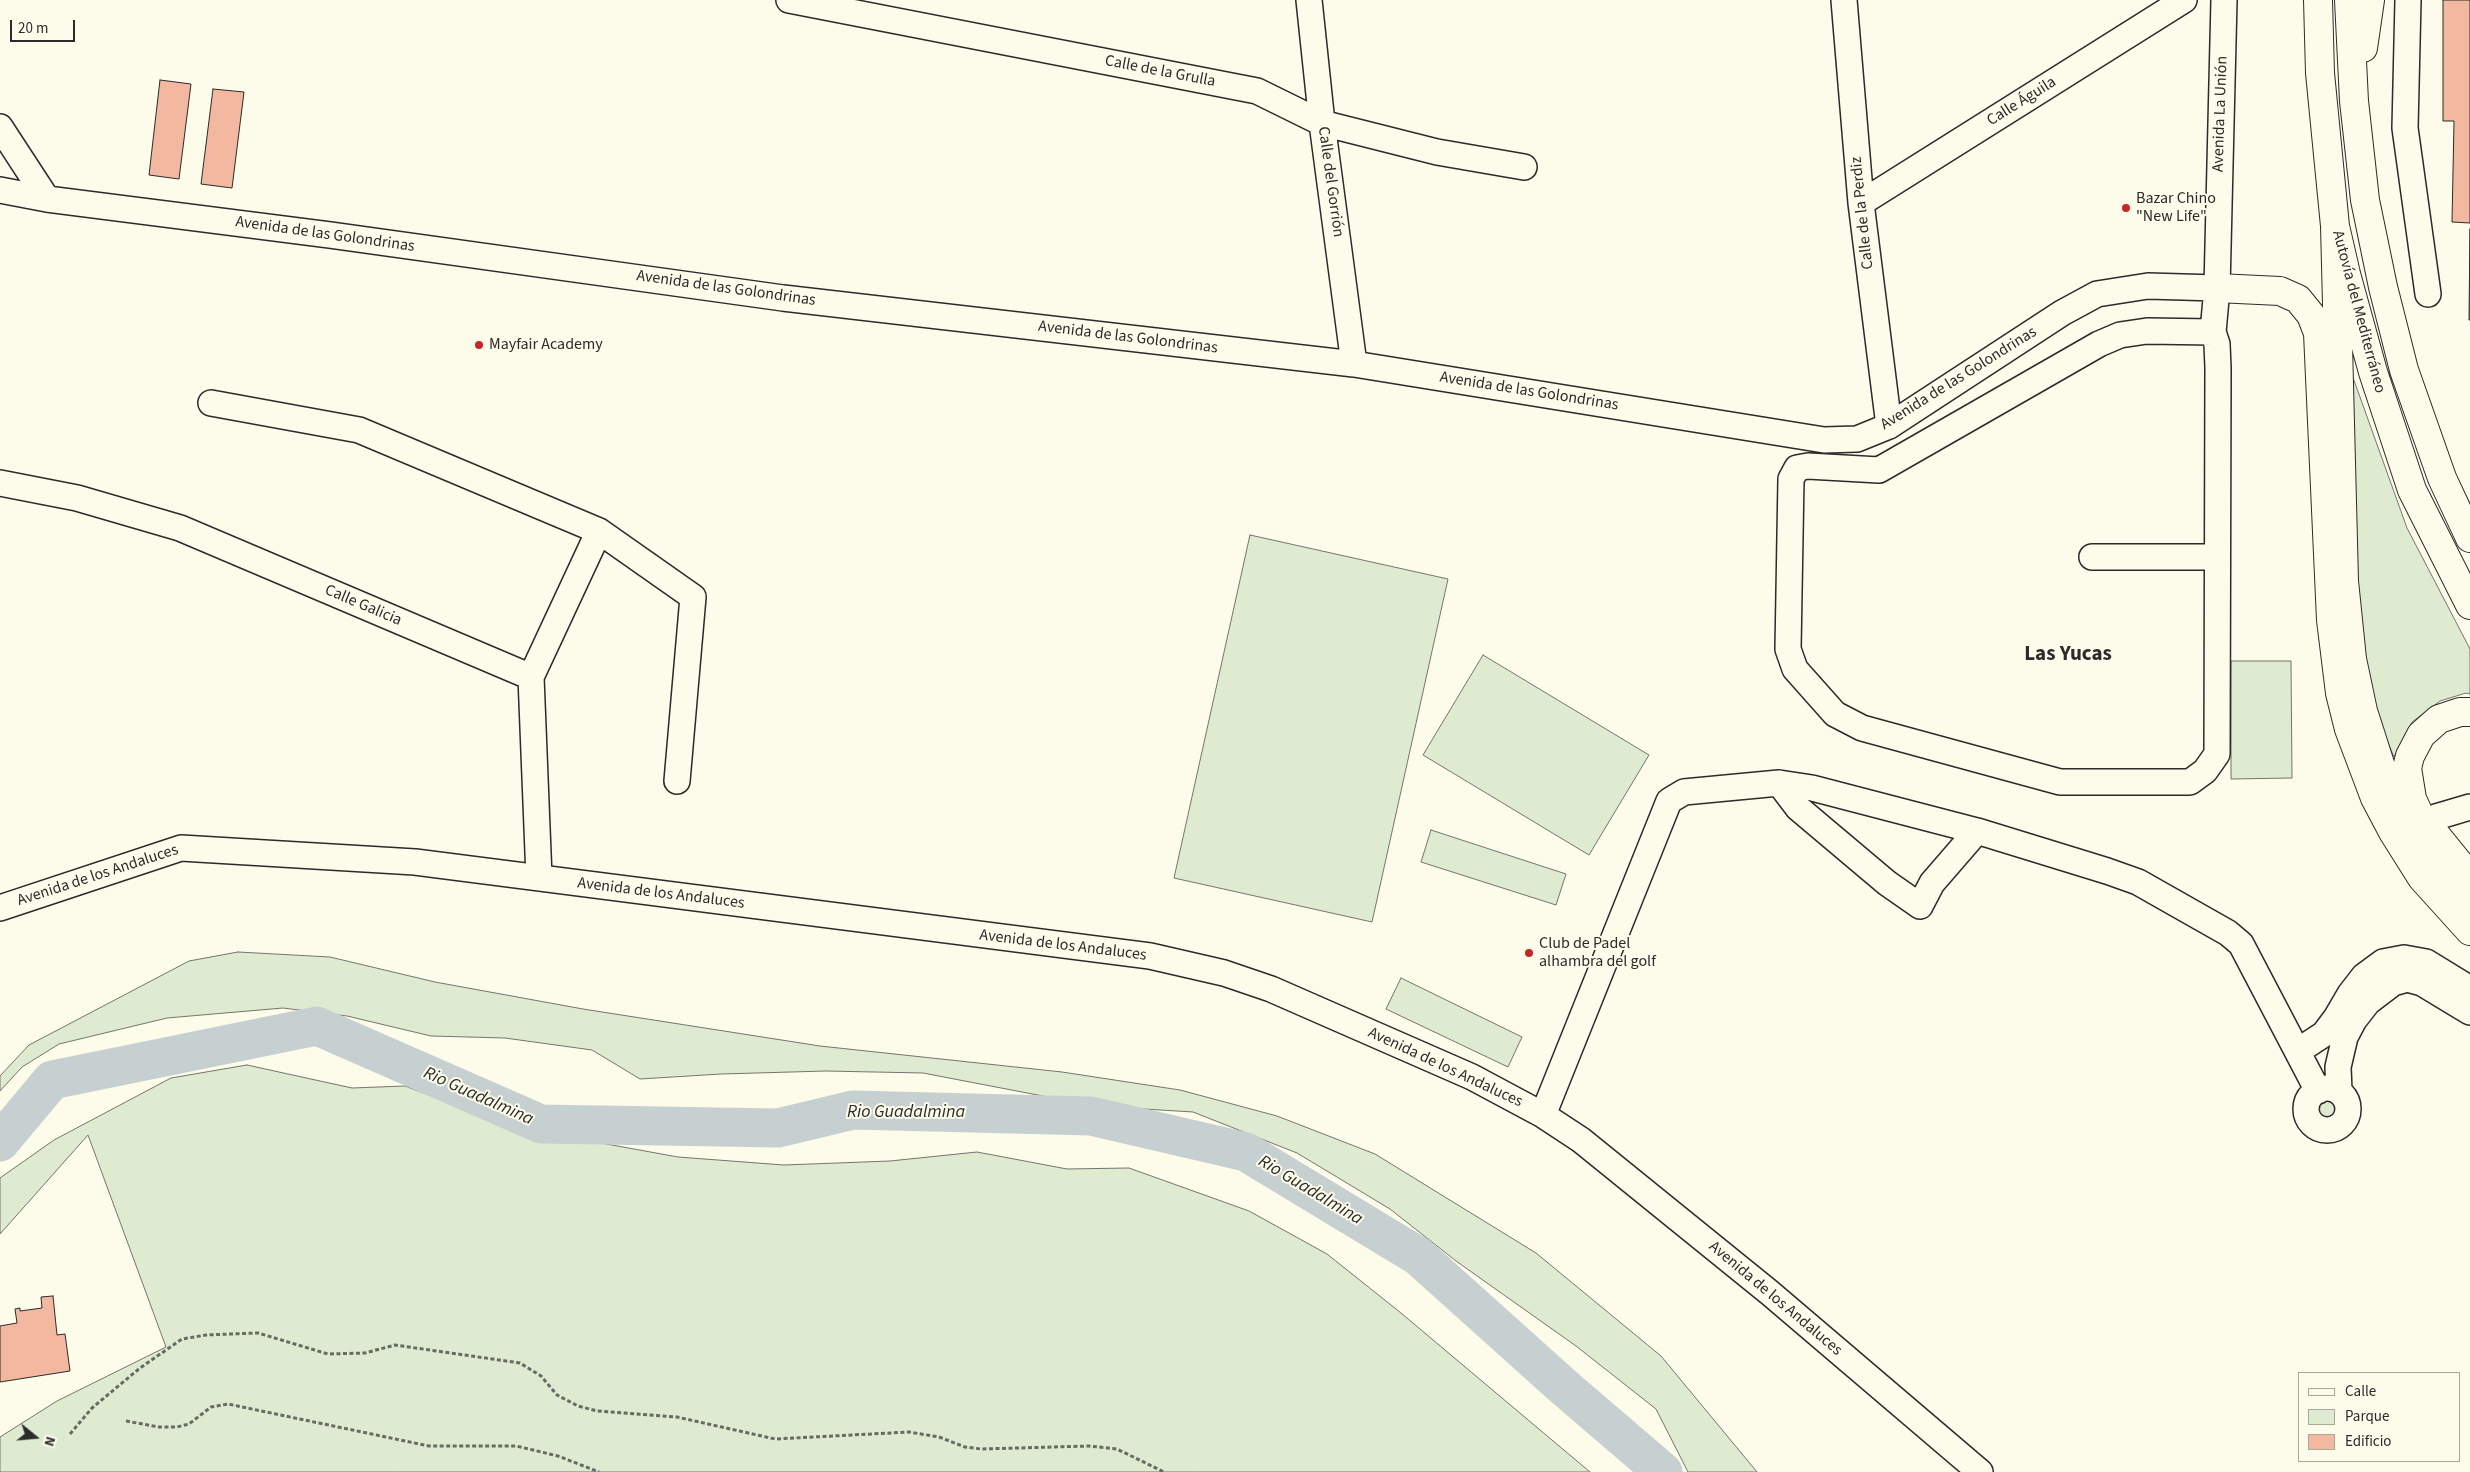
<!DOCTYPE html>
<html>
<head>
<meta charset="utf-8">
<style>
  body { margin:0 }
  #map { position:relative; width:2470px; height:1472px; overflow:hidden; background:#fdfbea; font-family:"Source Sans 3",sans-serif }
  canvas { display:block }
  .legend { position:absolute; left:2298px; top:1372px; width:162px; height:90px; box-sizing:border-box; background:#fdfbea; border:1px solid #a9a89e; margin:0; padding:6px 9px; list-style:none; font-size:15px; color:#2b2b2b }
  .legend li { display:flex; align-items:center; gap:10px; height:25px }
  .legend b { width:25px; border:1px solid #a9a89e }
  .north { position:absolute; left:10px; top:1412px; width:50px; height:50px; -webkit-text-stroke:4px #fdfbea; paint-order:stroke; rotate:107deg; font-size:14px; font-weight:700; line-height:20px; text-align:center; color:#2b2b2b }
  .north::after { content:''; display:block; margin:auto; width:18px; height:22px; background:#2b2b2b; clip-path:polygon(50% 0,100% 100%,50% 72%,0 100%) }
  .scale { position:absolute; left:10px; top:20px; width:65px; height:22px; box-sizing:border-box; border:2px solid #2b2b2b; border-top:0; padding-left:6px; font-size:15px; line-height:18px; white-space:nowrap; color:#2b2b2b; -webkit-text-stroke:4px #fdfbea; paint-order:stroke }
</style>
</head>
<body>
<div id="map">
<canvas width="2470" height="1472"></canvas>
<ul class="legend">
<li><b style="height:6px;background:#fdfbea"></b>Calle</li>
<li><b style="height:14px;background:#deebd1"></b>Parque</li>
<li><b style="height:14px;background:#f2b8a0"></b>Edificio</li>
</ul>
<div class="north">N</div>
<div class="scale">20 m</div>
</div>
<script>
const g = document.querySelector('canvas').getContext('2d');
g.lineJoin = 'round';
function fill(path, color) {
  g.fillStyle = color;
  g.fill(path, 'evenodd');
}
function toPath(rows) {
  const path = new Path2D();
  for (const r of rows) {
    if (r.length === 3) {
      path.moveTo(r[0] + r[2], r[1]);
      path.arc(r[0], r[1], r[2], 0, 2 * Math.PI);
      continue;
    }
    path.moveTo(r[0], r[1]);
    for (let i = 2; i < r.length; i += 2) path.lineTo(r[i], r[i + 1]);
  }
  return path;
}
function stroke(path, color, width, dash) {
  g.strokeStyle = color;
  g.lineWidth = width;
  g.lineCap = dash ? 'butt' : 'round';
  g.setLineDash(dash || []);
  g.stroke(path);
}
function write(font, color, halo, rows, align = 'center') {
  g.font = font + ' "Source Sans 3",sans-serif';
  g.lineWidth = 4;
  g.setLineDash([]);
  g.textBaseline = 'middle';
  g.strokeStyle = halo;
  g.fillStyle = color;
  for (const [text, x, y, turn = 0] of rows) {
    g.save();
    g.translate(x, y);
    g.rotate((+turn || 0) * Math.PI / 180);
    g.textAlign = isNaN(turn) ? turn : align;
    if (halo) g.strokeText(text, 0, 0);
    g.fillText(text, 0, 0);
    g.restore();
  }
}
const green = toPath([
  [2351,372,2407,528,2470,649,2470,694,2466,693,2440,701,2412,722,2394,757,2374,710,2355,623,2351,372],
  [1250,535,1448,579,1372,922,1174,878,1250,535],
  [1483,655,1649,755,1589,855,1423,755,1483,655],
  [2231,661,2291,661,2292,778,2231,779,2231,661],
  [1431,830,1566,874,1556,905,1421,862,1431,830],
  [238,952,330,957,435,982,583,1009,820,1046,1062,1072,1180,1090,1277,1116,1375,1154,1536,1253,1661,1356,1757,1472,1688,1472,1656,1409,1576,1346,1456,1261,1390,1209,1297,1153,1193,1112,1095,1106,923,1073,826,1071,721,1074,640,1079,592,1050,505,1038,431,1036,347,1016,283,1008,167,1018,59,1044,22,1067,0,1091,0,1076,29,1045,189,961,238,952],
  [1401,978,1522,1037,1508,1067,1386,1009,1401,978],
  [247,1065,352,1088,405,1086,487,1117,568,1137,678,1157,784,1165,890,1161,977,1152,1067,1169,1129,1168,1249,1211,1327,1254,1401,1313,1590,1472,0,1472,0,1437,57,1401,166,1347,88,1135,0,1234,0,1178,54,1140,171,1078,247,1065],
  [2327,1112,13]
]);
fill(green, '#deebd1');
stroke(green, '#74746e', 1);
stroke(toPath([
  [0,1142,52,1080,317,1026,541,1124,778,1128,853,1110,1091,1116,1246,1152,1418,1256,1565,1388,1663,1472]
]), '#c7d0d0', 39);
const building = toPath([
  [2443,0,2470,0,2470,223,2452,222,2454,121,2443,121,2443,0],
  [160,80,191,84,179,179,149,175,160,80],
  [213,89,244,92,232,188,201,184,213,89],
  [2470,229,2470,320,2469,320,2470,229],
  [53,1296,57,1335,65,1334,70,1371,0,1382,0,1326,17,1323,15,1309,20,1308,20,1311,42,1308,41,1297,53,1296]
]);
fill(building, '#f2b8a0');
stroke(building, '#2b2b2b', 1);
const minor = toPath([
  [789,0,1257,91,1322,123,1437,152,1524,167],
  [1309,0,1322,123,1354,364],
  [1844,0,1861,203,1889,426],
  [2408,0,2405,128,2428,294],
  [0,127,47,199],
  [0,190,47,199,330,235,783,298,1354,364,1824,440,1857,439,1889,426,2062,313,2097,294,2148,286,2217,288],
  [1861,203,2184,0],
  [2213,332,2147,331,2120,335,2099,344,1879,470,1808,466,1797,468,1791,479,1788,649,1795,669,1835,714,1862,728,2060,782,2190,782,2205,771,2217,754,2218,368,2217,344,2213,332,2217,288,2224,0],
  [211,403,359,430,599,531],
  [0,483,77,498,180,528,531,677,539,878],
  [2092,557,2217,557],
  [531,677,599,531,693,597,677,781],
  [1779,783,1798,808,1887,883,1920,906,1932,883,1977,831],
  [2434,833,2436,817,2470,807],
  [0,908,181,848,415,862,1150,956,1224,973,1271,989,1472,1077,1543,1115,1581,1140,1770,1293,1980,1472],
  [2298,1051,2324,1034,2336,1018,2350,994,2364,976,2383,962,2404,958,2426,962,2470,989],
  [2327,1109,21],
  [2339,1091,2338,1067,2345,1037,2354,1020,2368,1002,2393,983,2407,979,2422,983,2470,1012],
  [1543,1115,1669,801,1684,792,1779,783,1812,788,1977,831,2107,871,2138,882,2228,933,2241,944,2318,1091]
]);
const major = toPath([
  [2217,288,2280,291,2298,299,2311,315,2318,333,2331,620,2340,693,2349,729,2375,798,2393,832,2422,878,2470,931]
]);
const highway = toPath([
  [2318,0,2320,73,2335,226,2346,274,2373,372,2412,490,2470,605],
  [2349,0,2354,101,2365,200,2383,287,2404,370,2442,478,2470,538],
  [2363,48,2370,0],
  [2335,226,2344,581,2352,659,2363,711,2381,767,2413,835,2451,890,2470,911],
  [2470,712,2460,712,2439,719,2421,735,2410,756,2407,768,2412,799,2419,814,2470,877]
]);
stroke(minor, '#2b2b2b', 28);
stroke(major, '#2b2b2b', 30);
stroke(highway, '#2b2b2b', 30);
stroke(toPath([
  [126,1421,159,1427,177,1427,189,1424,211,1407,228,1404,429,1446,516,1446,558,1456,599,1472],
  [70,1434,92,1408,140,1368,182,1339,206,1335,258,1333,328,1354,365,1353,395,1345,520,1363,541,1376,557,1395,578,1406,597,1411,677,1417,775,1439,909,1432,939,1437,965,1447,981,1449,1089,1446,1117,1449,1164,1472]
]), '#6a6964', 3, [4, 2.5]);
stroke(minor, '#fdfbea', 25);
stroke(major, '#fdfbea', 28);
stroke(highway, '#fdfbea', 28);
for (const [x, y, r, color] of [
  [2126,208,5,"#c62828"],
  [479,345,5,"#c62828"],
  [1529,953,5,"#c62828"]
]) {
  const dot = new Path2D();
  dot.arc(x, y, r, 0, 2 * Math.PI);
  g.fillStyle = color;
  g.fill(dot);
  stroke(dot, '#fdfbea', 2);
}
write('16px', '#2b2b2b', '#fdfbea', [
  ["Calle de la Grulla",1160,72,11],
  ["Calle Águila",2022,102,-32],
  ["Avenida La Unión",2221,114,-88],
  ["Calle del Gorrión",1330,182,82],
  ["Calle de la Perdiz",1863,213,-96],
  ["Avenida de las Golondrinas",325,235,8],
  ["Avenida de las Golondrinas",726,289,8],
  ["Autovía del Mediterráneo",2358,312,75],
  ["Avenida de las Golondrinas",1128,338,7],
  ["Avenida de las Golondrinas",1959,379,-32],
  ["Avenida de las Golondrinas",1529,392,9],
  ["Calle Galicia",363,606,23],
  ["Avenida de los Andaluces",98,876,-18],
  ["Avenida de los Andaluces",661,894,7],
  ["Avenida de los Andaluces",1063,946,7],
  ["Avenida de los Andaluces",1445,1068,25],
  ["Avenida de los Andaluces",1775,1299,40]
]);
write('16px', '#2b2b2b', '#fdfbea', [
  ["Bazar Chino",2136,199],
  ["\"New Life\"",2136,217],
  ["Mayfair Academy",489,345],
  ["Club de Padel",1539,944],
  ["alhambra del golf",1539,962]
], 'left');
write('italic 18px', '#2b2b2b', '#fdfbea', [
  ["Rio Guadalmina",478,1097,24],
  ["Rio Guadalmina",906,1113],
  ["Rio Guadalmina",1310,1191,31]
]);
write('bold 21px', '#2b2b2b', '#fdfbea', [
  ["Las Yucas",2068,655]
]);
</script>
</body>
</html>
